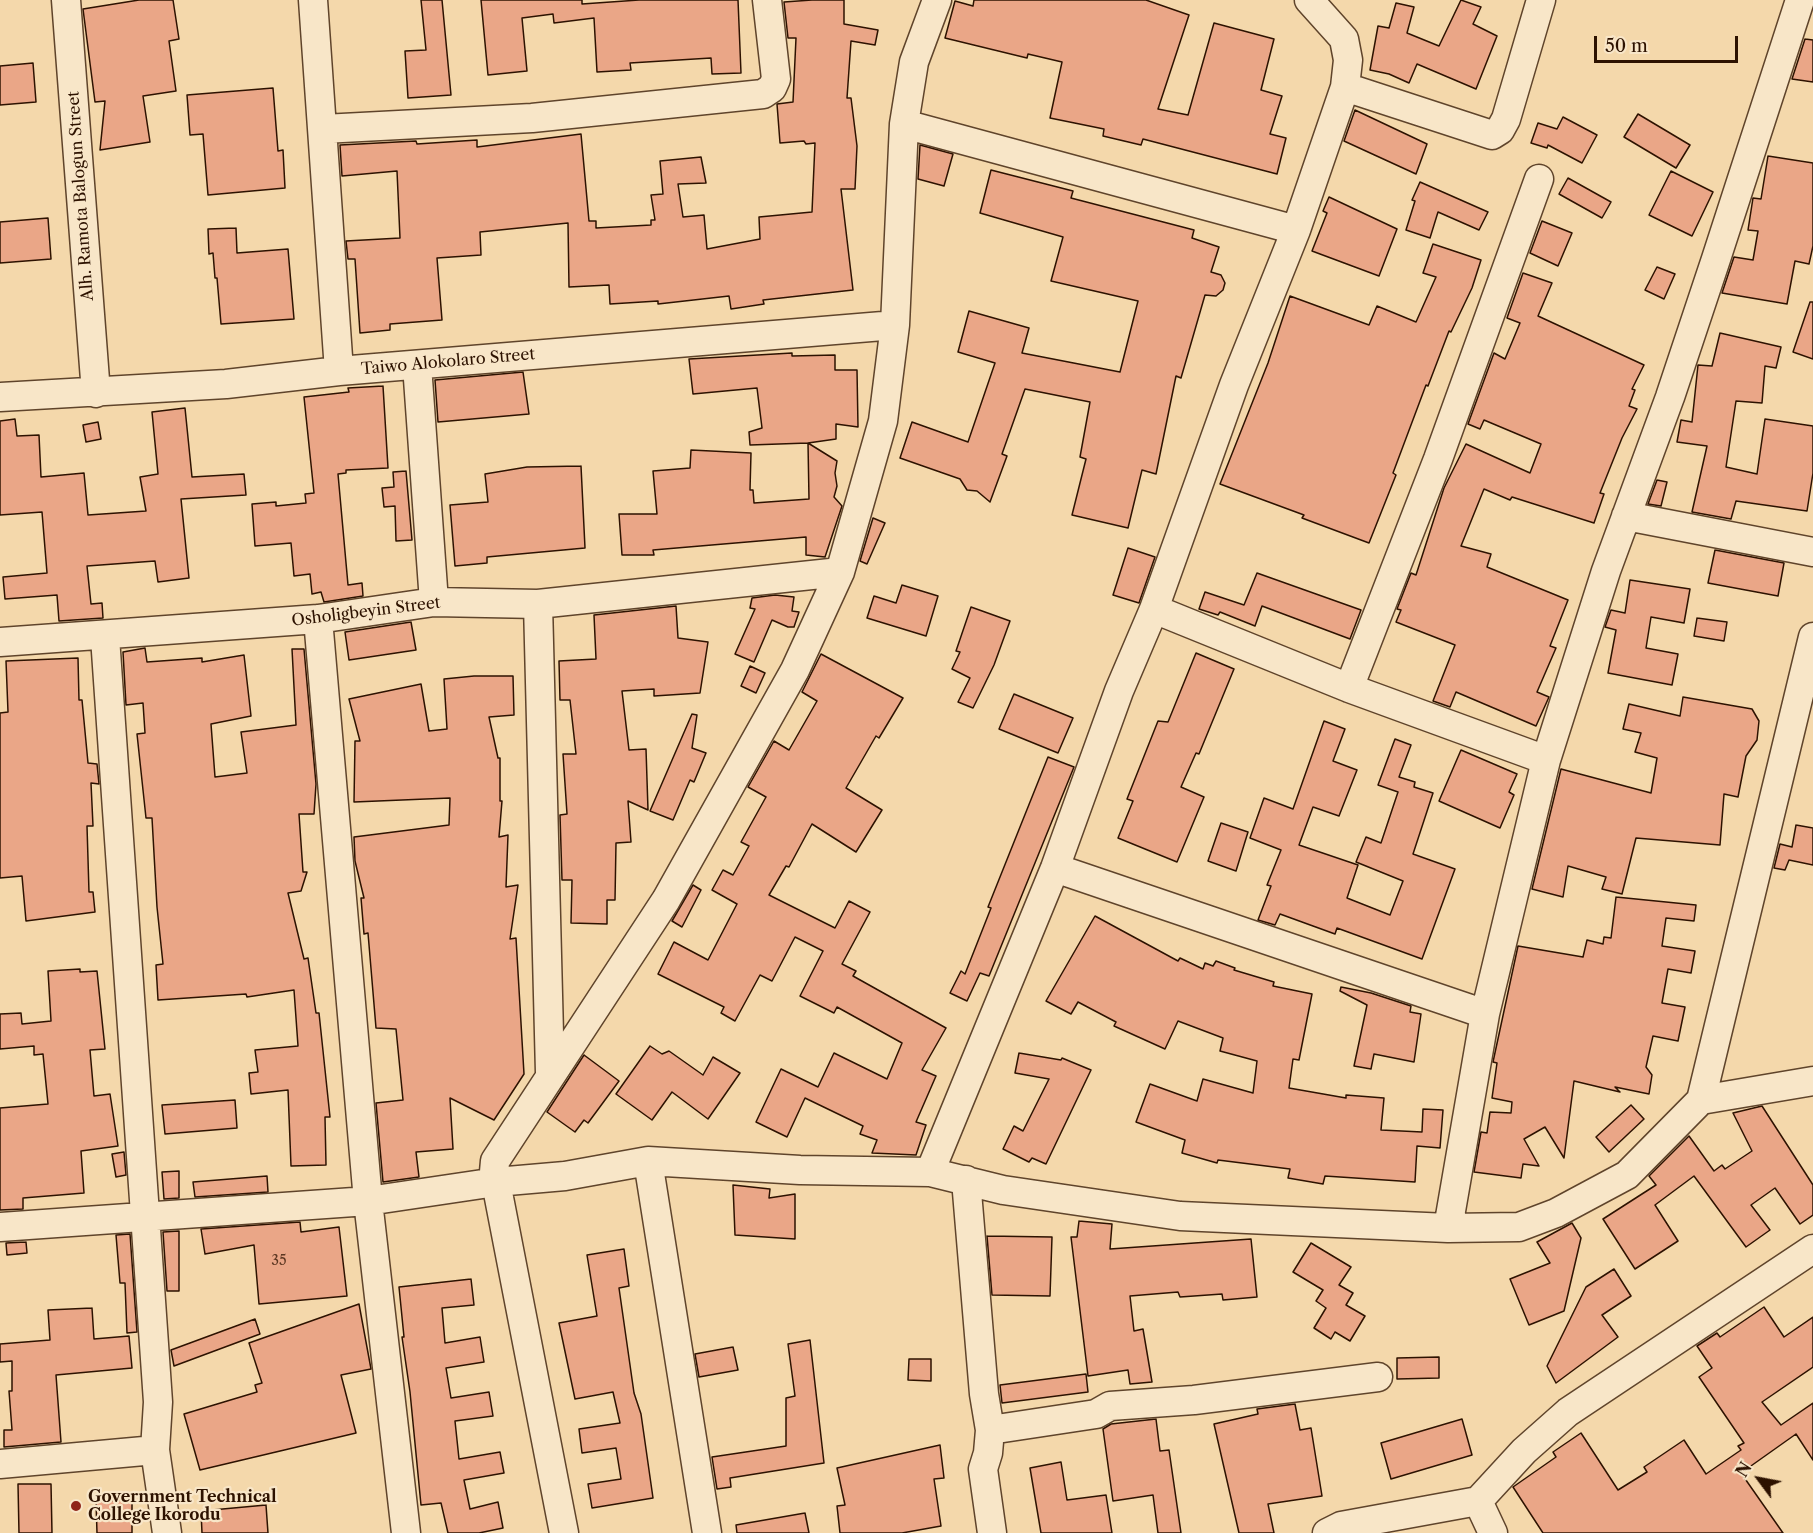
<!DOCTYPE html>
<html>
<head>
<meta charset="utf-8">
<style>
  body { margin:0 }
  #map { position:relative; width:1813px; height:1533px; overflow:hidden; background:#f4d8ab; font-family:"Libre Caslon Text",serif }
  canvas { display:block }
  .north { position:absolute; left:1729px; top:1449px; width:60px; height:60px; -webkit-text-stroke:4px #f8e6c8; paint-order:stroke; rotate:302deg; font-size:16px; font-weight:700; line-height:24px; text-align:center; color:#2d1200 }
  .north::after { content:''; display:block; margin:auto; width:21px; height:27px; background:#2d1200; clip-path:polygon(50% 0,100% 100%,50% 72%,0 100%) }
  .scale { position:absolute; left:1594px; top:36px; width:144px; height:27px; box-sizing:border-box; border:3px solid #2d1200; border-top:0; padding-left:8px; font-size:18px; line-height:21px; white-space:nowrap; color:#2d1200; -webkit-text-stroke:4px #f8e6c8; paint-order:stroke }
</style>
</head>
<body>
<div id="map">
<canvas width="1813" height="1533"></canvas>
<div class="north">N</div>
<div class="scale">50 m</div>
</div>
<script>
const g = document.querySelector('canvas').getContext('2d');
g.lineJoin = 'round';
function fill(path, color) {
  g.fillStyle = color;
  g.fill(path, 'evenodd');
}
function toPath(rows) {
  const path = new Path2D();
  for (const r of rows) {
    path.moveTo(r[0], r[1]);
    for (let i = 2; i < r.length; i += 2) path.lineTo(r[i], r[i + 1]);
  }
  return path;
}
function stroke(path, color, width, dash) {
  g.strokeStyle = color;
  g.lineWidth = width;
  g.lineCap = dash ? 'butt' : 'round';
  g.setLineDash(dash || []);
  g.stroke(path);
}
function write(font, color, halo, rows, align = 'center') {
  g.font = font + ' "Libre Caslon Text",serif';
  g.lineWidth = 4.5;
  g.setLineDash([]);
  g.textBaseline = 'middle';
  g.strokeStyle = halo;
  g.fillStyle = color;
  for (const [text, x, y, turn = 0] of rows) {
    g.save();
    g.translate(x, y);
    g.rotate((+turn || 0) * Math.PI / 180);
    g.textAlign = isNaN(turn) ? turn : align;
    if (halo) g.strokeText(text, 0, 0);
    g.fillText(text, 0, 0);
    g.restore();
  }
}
const building = toPath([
  [139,0,173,0,179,39,169,41,176,91,143,96,150,142,100,150,105,101,95,102,83,9,139,0],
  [421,0,442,0,451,95,408,98,405,51,426,50,421,0],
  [481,0,582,0,582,4,639,0,738,0,741,73,712,74,711,58,630,63,631,70,597,72,594,18,554,23,553,14,522,18,527,71,488,75,481,0],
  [812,0,844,0,844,24,878,30,875,45,851,41,847,98,851,98,857,146,855,189,841,189,853,290,763,300,764,304,731,309,729,296,658,304,658,301,610,304,609,285,569,287,568,223,480,232,481,255,437,258,442,320,390,324,390,330,360,333,355,259,348,259,346,241,400,238,397,171,342,176,340,145,416,141,417,144,477,140,477,147,581,134,589,221,596,221,596,228,651,225,651,220,655,220,651,195,663,194,660,161,701,157,706,183,678,184,683,217,704,215,707,249,760,239,759,217,812,212,815,143,806,144,804,141,780,143,777,104,793,102,796,38,788,38,784,2,812,0],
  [974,0,1146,0,1189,15,1158,109,1188,115,1214,23,1274,39,1261,90,1282,96,1270,134,1286,138,1277,174,1143,139,1141,145,1103,136,1104,129,1050,118,1062,62,1028,54,1027,58,945,38,955,1,973,6,974,0],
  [1461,0,1481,7,1473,24,1497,36,1476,89,1417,64,1409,83,1389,74,1370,70,1378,26,1389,28,1396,3,1414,7,1407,33,1439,46,1461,0],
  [1805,39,1813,40,1813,82,1792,79,1805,39],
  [33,63,36,102,0,105,0,66,33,63],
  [273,88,278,151,283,150,285,188,208,195,203,134,190,135,187,95,273,88],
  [1355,110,1427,144,1416,174,1344,141,1355,110],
  [1638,114,1690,145,1676,168,1624,137,1638,114],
  [1563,117,1597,135,1582,163,1548,145,1547,148,1531,143,1538,123,1557,129,1563,117],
  [920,145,953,154,944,186,918,179,920,145],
  [1768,156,1813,163,1813,246,1809,264,1795,261,1787,304,1722,293,1734,257,1753,260,1758,231,1748,230,1753,198,1761,199,1768,156],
  [991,170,1073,191,1071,198,1194,230,1192,238,1219,247,1211,272,1221,275,1225,283,1223,290,1216,296,1205,295,1181,378,1176,376,1156,474,1142,470,1128,528,1072,515,1086,459,1080,457,1090,402,1025,389,1002,454,1007,456,990,502,977,491,967,490,960,479,900,458,912,422,968,442,995,363,958,352,969,311,1029,328,1022,353,1120,372,1138,301,1051,281,1063,237,980,213,991,170],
  [1671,171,1713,192,1692,236,1649,215,1671,171],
  [1568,178,1611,202,1602,218,1559,194,1568,178],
  [1420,182,1488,212,1479,230,1438,212,1430,238,1406,230,1415,201,1412,200,1420,182],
  [1329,197,1397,229,1379,276,1312,251,1327,213,1323,211,1329,197],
  [48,218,51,259,0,263,0,222,48,218],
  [1542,221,1572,233,1558,266,1530,253,1542,221],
  [236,228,237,253,288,249,294,319,221,324,217,278,215,278,213,253,209,254,208,229,236,228],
  [1433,244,1481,260,1472,288,1451,332,1449,331,1428,386,1426,385,1393,473,1396,475,1369,543,1302,518,1304,515,1220,484,1268,363,1290,296,1369,325,1377,306,1416,322,1436,277,1423,273,1433,244],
  [1657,267,1675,274,1664,299,1645,290,1657,267],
  [1523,273,1552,283,1538,316,1644,365,1632,389,1635,390,1629,406,1637,409,1622,438,1600,493,1604,494,1594,523,1512,497,1510,500,1484,489,1461,546,1491,554,1487,567,1568,600,1550,646,1556,648,1537,692,1549,697,1536,726,1456,692,1450,707,1433,701,1455,645,1396,622,1401,610,1397,609,1411,573,1416,575,1444,488,1466,444,1530,473,1541,444,1484,420,1480,429,1468,424,1494,353,1505,359,1520,323,1507,318,1523,273],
  [1810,302,1813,302,1813,359,1793,352,1810,302],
  [1720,333,1781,347,1776,368,1765,366,1762,403,1736,401,1726,467,1757,474,1765,419,1813,426,1813,473,1807,511,1736,501,1731,519,1692,512,1707,446,1677,442,1681,420,1692,422,1698,365,1712,366,1720,333],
  [792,353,792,356,835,355,835,370,857,370,858,427,836,424,836,439,808,443,837,461,835,473,837,486,834,497,842,506,825,557,806,555,806,537,653,550,654,555,622,555,619,514,657,514,653,471,690,468,691,450,751,453,750,490,753,490,754,503,809,499,808,443,750,445,749,432,762,428,757,388,693,394,689,359,792,353],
  [523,372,529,414,438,422,435,380,523,372],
  [383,386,388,468,346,470,346,473,338,474,348,585,362,583,363,596,324,602,321,592,312,594,310,574,294,576,291,543,255,546,252,504,276,502,276,506,306,503,305,494,314,493,304,397,349,392,348,388,383,386],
  [185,408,192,477,244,474,246,495,181,499,189,578,158,582,155,561,87,566,91,604,102,603,103,618,59,621,57,595,5,599,3,577,47,573,42,512,0,515,0,421,15,419,17,436,39,435,41,477,84,473,88,515,146,511,140,477,158,474,152,412,185,408],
  [98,422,101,439,86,442,83,425,98,422],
  [581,466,585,548,487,557,487,563,455,566,450,505,488,502,485,474,527,467,581,466],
  [406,471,412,540,396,541,395,506,384,507,382,488,394,487,393,472,406,471],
  [1657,480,1667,482,1661,506,1648,504,1657,480],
  [873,518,885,523,867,564,860,561,873,518],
  [1128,548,1155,557,1139,603,1113,595,1128,548],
  [1715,550,1784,563,1778,596,1708,583,1715,550],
  [1257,573,1361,610,1350,639,1262,606,1255,626,1220,612,1218,615,1199,609,1205,592,1244,605,1257,573],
  [1630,580,1690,589,1684,623,1651,617,1646,648,1678,654,1672,685,1608,673,1616,630,1605,627,1611,610,1625,613,1630,580],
  [902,585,938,596,926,636,867,618,874,596,896,603,902,585],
  [775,595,794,597,792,611,799,612,794,627,788,627,772,620,754,662,735,654,755,609,750,608,752,598,775,595],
  [676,606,678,638,708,642,700,693,654,696,654,689,622,691,629,750,646,749,648,810,628,801,631,842,616,843,615,900,607,900,607,924,571,923,572,880,562,880,560,815,567,814,563,754,576,754,570,700,560,700,559,661,596,659,594,615,676,606],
  [971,607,1010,621,994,665,973,708,958,702,970,678,952,669,960,652,956,651,971,607],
  [1697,618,1727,622,1724,641,1694,636,1697,618],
  [411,622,416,650,349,660,345,632,411,622],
  [145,648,147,662,202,658,202,662,244,655,251,716,211,724,215,777,247,773,241,732,296,725,292,649,304,649,316,784,314,814,299,814,303,872,307,872,301,891,288,893,304,959,308,958,316,1013,319,1013,330,1117,325,1117,326,1165,291,1166,288,1090,251,1094,249,1073,258,1072,255,1050,298,1046,294,990,247,997,246,994,158,1000,156,965,163,964,157,907,152,818,146,818,137,734,145,733,143,703,126,705,123,652,145,648],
  [1196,653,1234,669,1199,754,1196,753,1181,787,1204,797,1177,862,1118,838,1133,801,1127,799,1158,721,1168,722,1196,653],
  [821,654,903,698,879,738,876,736,846,788,882,810,856,852,812,824,789,867,786,866,769,895,835,928,849,901,870,912,842,964,856,971,853,976,946,1028,922,1070,936,1076,916,1122,926,1125,916,1155,872,1153,877,1140,860,1134,863,1126,805,1098,787,1137,756,1122,781,1069,818,1087,834,1053,887,1079,902,1043,837,1007,834,1013,800,996,823,951,795,937,772,981,760,975,735,1021,721,1013,724,1007,658,974,674,942,708,960,737,904,712,890,723,870,733,875,749,846,741,842,766,797,748,787,774,741,789,750,817,701,802,692,821,654],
  [78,658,79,700,82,700,88,763,97,764,99,784,91,783,93,826,87,826,89,892,93,892,95,912,26,921,22,876,0,878,0,713,8,712,6,661,78,658],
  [750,666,765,673,756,693,741,686,750,666],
  [474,676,513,676,514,715,489,717,498,758,500,758,500,801,502,801,499,837,508,835,506,887,518,885,510,939,516,938,524,1074,494,1120,450,1098,453,1149,416,1152,419,1177,383,1182,376,1103,403,1100,396,1029,376,1028,368,933,364,934,361,898,364,898,355,861,354,837,449,825,450,798,354,802,355,741,360,741,349,699,421,684,429,731,447,729,444,679,474,676],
  [1014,694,1073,718,1058,753,999,729,1014,694],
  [1683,697,1752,709,1759,721,1757,740,1746,756,1738,797,1724,794,1720,845,1636,838,1622,894,1602,889,1606,877,1568,866,1563,897,1532,889,1561,769,1651,793,1657,758,1635,752,1641,733,1623,729,1629,704,1680,716,1683,697],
  [692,714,697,715,692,748,706,753,694,782,690,780,673,820,650,811,692,714],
  [1324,721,1345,729,1333,761,1357,770,1339,816,1313,807,1299,845,1358,865,1347,898,1390,915,1403,881,1356,862,1366,837,1381,843,1398,792,1378,785,1395,739,1411,745,1399,777,1415,782,1414,787,1433,793,1413,854,1455,869,1422,959,1337,928,1335,934,1280,914,1275,925,1258,920,1271,886,1267,885,1281,850,1250,838,1264,798,1293,809,1324,721],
  [1461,750,1517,774,1509,792,1514,795,1500,828,1439,801,1461,750],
  [1048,757,1074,767,989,976,980,973,967,1001,950,993,961,971,965,974,991,908,988,907,1048,757],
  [1221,823,1248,832,1236,871,1208,861,1221,823],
  [1796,825,1813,828,1813,865,1789,860,1785,870,1774,868,1780,844,1792,847,1796,825],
  [693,885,701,890,682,927,672,921,693,885],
  [1616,897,1696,905,1694,921,1666,918,1662,946,1695,951,1691,973,1668,969,1662,1003,1685,1007,1678,1041,1653,1036,1646,1067,1652,1075,1649,1094,1615,1087,1620,1092,1574,1081,1564,1158,1545,1127,1524,1139,1539,1166,1523,1164,1521,1178,1474,1172,1481,1132,1487,1133,1490,1112,1511,1113,1512,1102,1492,1098,1497,1063,1493,1062,1518,946,1583,957,1587,940,1603,944,1604,937,1611,938,1616,897],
  [1095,916,1178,961,1180,958,1203,969,1205,963,1213,966,1216,961,1235,968,1234,970,1274,982,1273,986,1312,994,1299,1060,1293,1059,1289,1088,1346,1098,1346,1095,1384,1098,1381,1130,1422,1132,1423,1109,1443,1110,1440,1148,1417,1146,1415,1182,1325,1176,1323,1184,1288,1178,1290,1169,1218,1160,1217,1163,1182,1153,1185,1140,1136,1122,1150,1084,1197,1101,1203,1079,1253,1093,1257,1061,1220,1051,1223,1038,1178,1021,1165,1049,1114,1026,1116,1022,1078,1002,1071,1014,1046,1001,1095,916],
  [80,969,80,972,97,971,105,1049,90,1050,94,1096,110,1094,118,1146,81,1151,84,1193,23,1198,23,1209,0,1210,0,1108,48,1104,43,1054,34,1055,34,1046,0,1049,0,1014,21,1013,22,1024,51,1021,48,971,80,969],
  [1341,987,1371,993,1411,1006,1410,1012,1421,1014,1414,1062,1374,1054,1371,1069,1354,1066,1367,1005,1340,991,1341,987],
  [650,1046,662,1054,669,1051,703,1075,713,1057,740,1073,708,1119,672,1092,652,1120,616,1094,650,1046],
  [1019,1053,1061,1060,1062,1058,1091,1070,1046,1164,1032,1158,1029,1162,1003,1149,1014,1126,1023,1131,1049,1079,1015,1073,1019,1053],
  [584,1055,619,1081,588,1123,584,1120,575,1132,547,1112,584,1055],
  [235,1100,237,1128,165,1134,162,1105,235,1100],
  [1631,1105,1644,1119,1609,1152,1596,1137,1631,1105],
  [1762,1106,1813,1185,1813,1215,1800,1224,1775,1188,1751,1205,1770,1230,1746,1247,1694,1176,1655,1205,1678,1241,1635,1269,1603,1219,1656,1185,1649,1176,1689,1136,1714,1171,1722,1165,1725,1169,1752,1151,1733,1113,1762,1106],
  [124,1152,126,1175,116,1177,112,1154,124,1152],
  [179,1171,179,1198,164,1199,162,1172,179,1171],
  [267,1176,268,1192,195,1197,193,1182,267,1176],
  [733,1185,770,1189,769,1198,795,1194,795,1239,735,1235,733,1185],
  [1079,1221,1112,1224,1110,1249,1251,1239,1257,1297,1223,1300,1222,1294,1180,1297,1178,1292,1130,1296,1134,1331,1143,1329,1152,1382,1130,1384,1128,1370,1088,1376,1071,1237,1077,1237,1079,1221],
  [300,1222,301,1232,339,1227,347,1296,259,1304,254,1245,205,1254,201,1229,300,1222],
  [1572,1223,1581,1238,1564,1311,1529,1325,1510,1279,1550,1263,1537,1242,1572,1223],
  [179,1231,179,1291,167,1291,163,1232,179,1231],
  [130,1234,137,1332,127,1333,125,1283,120,1283,116,1235,130,1234],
  [987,1236,1052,1237,1050,1296,992,1295,987,1236],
  [26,1242,27,1253,7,1255,6,1243,26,1242],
  [1311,1243,1351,1267,1339,1285,1353,1293,1346,1305,1365,1316,1350,1341,1335,1332,1331,1339,1314,1328,1326,1308,1316,1301,1323,1290,1293,1272,1311,1243],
  [624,1249,629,1286,619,1288,634,1393,641,1414,653,1498,592,1508,588,1484,621,1479,616,1448,582,1453,579,1429,620,1423,613,1392,575,1399,559,1323,597,1316,587,1255,624,1249],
  [1614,1269,1631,1296,1602,1315,1618,1337,1556,1383,1547,1366,1586,1287,1614,1269],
  [471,1279,474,1305,442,1308,445,1343,480,1337,484,1362,446,1368,451,1398,489,1392,493,1416,455,1421,459,1459,500,1452,504,1473,464,1480,470,1509,498,1502,503,1528,479,1533,448,1533,441,1503,421,1505,410,1392,402,1337,404,1337,399,1287,471,1279],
  [359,1304,371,1369,341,1375,356,1433,200,1470,184,1414,257,1392,255,1385,262,1383,249,1343,359,1304],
  [1764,1307,1784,1337,1813,1317,1813,1367,1762,1402,1781,1425,1813,1403,1813,1460,1796,1434,1741,1473,1783,1533,1543,1533,1513,1487,1556,1457,1553,1452,1581,1433,1618,1490,1647,1472,1644,1467,1684,1440,1706,1474,1741,1450,1738,1446,1744,1443,1699,1377,1712,1368,1697,1346,1717,1333,1720,1337,1764,1307],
  [92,1308,94,1339,129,1336,132,1368,56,1375,61,1442,4,1447,4,1430,12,1430,9,1391,12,1391,12,1361,0,1362,0,1344,50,1340,48,1310,92,1308],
  [255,1319,260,1334,174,1366,171,1350,255,1319],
  [810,1340,824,1463,730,1478,731,1487,717,1489,712,1457,786,1446,786,1398,795,1396,788,1344,810,1340],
  [733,1347,738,1370,699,1377,695,1354,733,1347],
  [1439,1357,1439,1378,1397,1379,1397,1358,1439,1357],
  [909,1359,931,1359,931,1381,908,1380,909,1359],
  [1086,1374,1088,1392,1002,1403,1000,1385,1086,1374],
  [1295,1404,1300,1430,1311,1428,1322,1496,1268,1504,1274,1533,1239,1533,1214,1424,1258,1414,1257,1409,1295,1404],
  [1156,1419,1160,1451,1169,1450,1181,1533,1158,1533,1153,1495,1113,1501,1103,1429,1111,1424,1156,1419],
  [1462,1419,1472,1455,1391,1479,1381,1443,1462,1419],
  [940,1445,944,1478,934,1479,941,1526,902,1533,840,1533,837,1506,845,1505,837,1468,940,1445],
  [1061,1462,1067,1500,1106,1495,1112,1533,1041,1533,1030,1468,1061,1462],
  [18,1484,51,1484,52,1533,19,1533,18,1484],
  [132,1500,132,1533,97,1533,96,1501,132,1500],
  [266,1505,268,1533,202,1533,201,1511,266,1505],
  [805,1513,809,1533,737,1533,736,1525,805,1513]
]);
fill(building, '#eaa687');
stroke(building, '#2d1200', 1.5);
const minor = toPath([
  [66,0,96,393],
  [313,0,339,371],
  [1345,87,1492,135,1500,130,1506,119,1541,0],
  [904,124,1296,230],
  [323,129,532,118,763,94,772,88,776,79,767,0],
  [417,365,434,602],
  [0,397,226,384,339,371,895,325],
  [1626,516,1813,552],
  [538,604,550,1073],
  [1154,609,1349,688,1546,760],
  [318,619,368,1201,406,1533],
  [105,637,158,1402,155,1450,167,1533],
  [0,642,318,619,434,602,538,604,840,572],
  [1349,688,1438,459,1539,179],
  [1055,868,1485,1014],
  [1701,1100,1813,637],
  [648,1161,707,1533],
  [930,1172,1055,868,1119,691,1154,609,1234,385,1296,230,1345,87,1348,60,1344,39,1309,0],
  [966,1180,984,1394,990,1430,988,1453,983,1469,992,1533],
  [0,1227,368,1201,496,1182,565,1176,648,1161,800,1170,930,1172,1003,1190,1180,1216,1448,1228,1519,1227,1556,1213,1627,1175,1701,1100,1813,1081],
  [1448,1228,1485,1014,1546,760,1606,571,1670,397,1716,259,1800,0],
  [990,1430,1096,1414,1110,1406,1194,1400,1378,1377],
  [0,1464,155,1450],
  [1478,1501,1493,1533],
  [564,1533,494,1172,495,1161,666,900,795,670,840,572,883,421,895,325,904,124,914,62,937,0],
  [1327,1533,1341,1526,1478,1501,1524,1451,1568,1412,1813,1249]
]);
stroke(minor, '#5f442b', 31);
stroke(minor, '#f8e6c8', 28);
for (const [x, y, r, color] of [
  [76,1506,6,"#8f2418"]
]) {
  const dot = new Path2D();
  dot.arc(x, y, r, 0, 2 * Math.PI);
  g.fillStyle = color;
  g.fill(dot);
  stroke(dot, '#f8e6c8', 2);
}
write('14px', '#5c3722', null, [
  ["35",279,1261]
]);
write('16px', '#2d1200', '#f8e6c8', [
  ["Alh. Ramota Balogun Street",81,196,-94],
  ["Taiwo Alokolaro Street",448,362,-5],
  ["Osholigbeyin Street",366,612,-7]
]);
write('bold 16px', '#2d1200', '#f8e6c8', [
  ["Government Technical",88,1497],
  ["College Ikorodu",88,1515]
], 'left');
</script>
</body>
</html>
